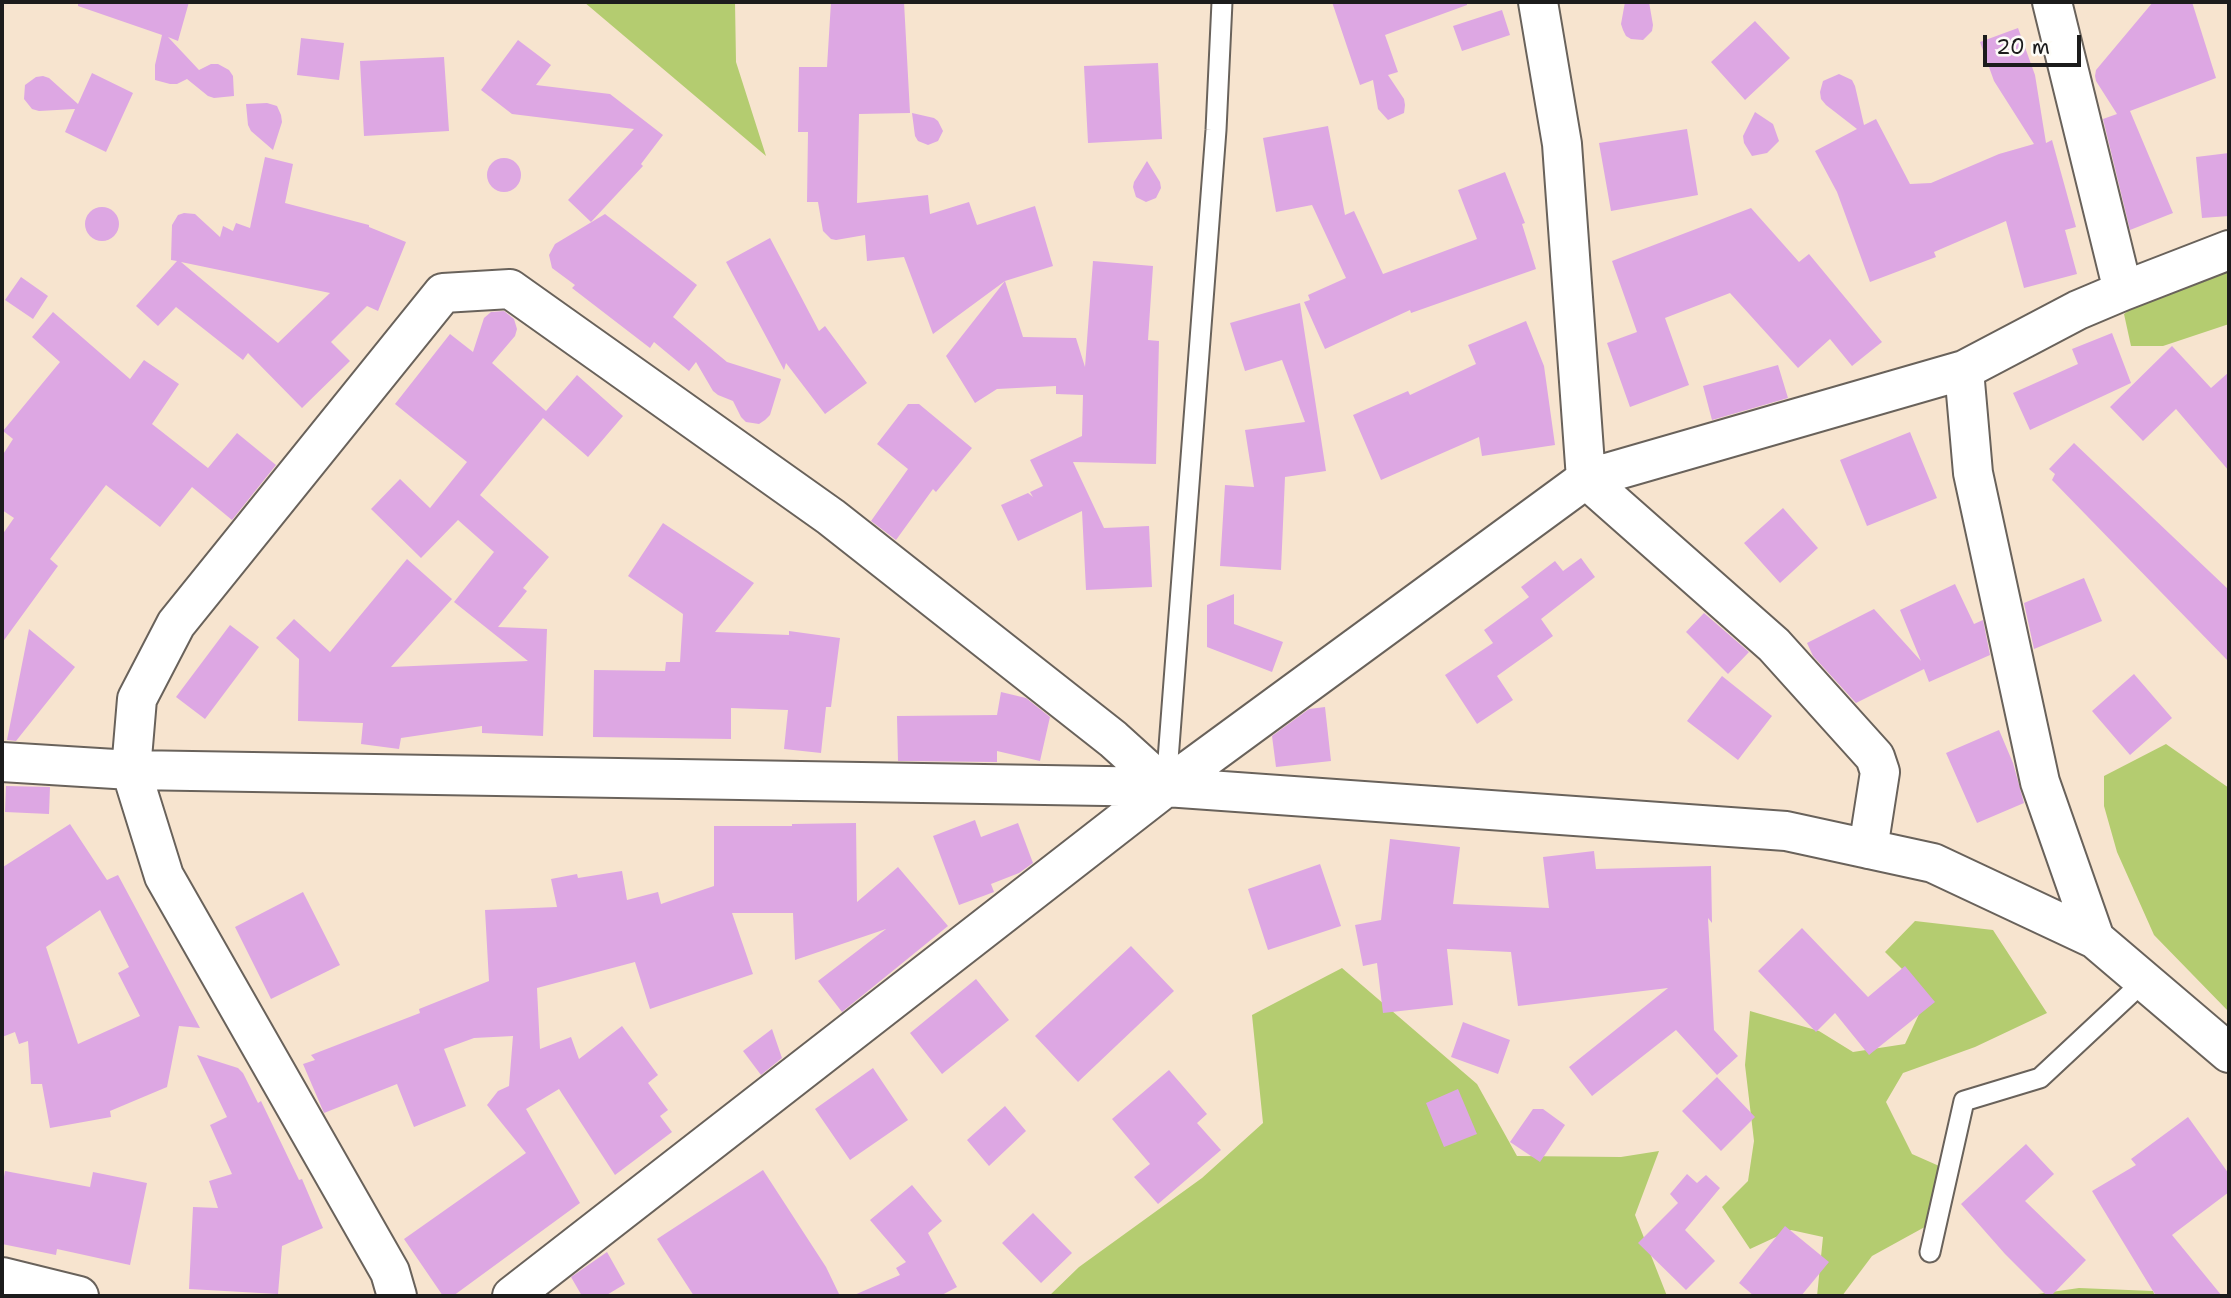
<!DOCTYPE html>
<html>
<head>
<meta charset="utf-8">
<style>
  body { margin:0 }
  #map { position:relative; width:2231px; height:1298px; overflow:hidden; background:#f7e4cf; font-family:"Shantell Sans",sans-serif }
  canvas { display:block }
  .frame { position:absolute; inset:0; border:4px solid #1c1c1c; pointer-events:none }
  .scale { position:absolute; left:1983px; top:35px; width:98px; height:32px; box-sizing:border-box; border:4px solid #1c1c1c; border-top:0; padding-left:9px; font-size:21px; line-height:24px; white-space:nowrap; color:#1c1c1c; -webkit-text-stroke:5px #fdfcf7; paint-order:stroke }
</style>
</head>
<body>
<div id="map">
<canvas width="2231" height="1298"></canvas>
<div class="frame"></div>
<div class="scale">20 m</div>
</div>
<script>
const g = document.querySelector('canvas').getContext('2d');
g.lineJoin = 'round';
function fill(path, color) {
  g.fillStyle = color;
  g.fill(path, 'evenodd');
}
function toPath(rows) {
  const path = new Path2D();
  for (const r of rows) {
    if (r.length === 3) {
      path.moveTo(r[0] + r[2], r[1]);
      path.arc(r[0], r[1], r[2], 0, 2 * Math.PI);
      continue;
    }
    path.moveTo(r[0], r[1]);
    for (let i = 2; i < r.length; i += 2) path.lineTo(r[i], r[i + 1]);
  }
  return path;
}
function stroke(path, color, width, dash) {
  g.strokeStyle = color;
  g.lineWidth = width;
  g.lineCap = dash ? 'butt' : 'round';
  g.setLineDash(dash || []);
  g.stroke(path);
}
fill(toPath([
  [584,2,735,2,736,62,766,156],
  [2229,252,2229,324,2163,346,2131,346,2124,314,2212,254],
  [2166,744,2229,788,2229,1012,2154,935,2117,852,2104,806,2104,776],
  [1915,921,1993,930,2047,1013,1975,1047,1903,1073,1886,1102,1912,1154,1955,1173,1932,1223,1872,1256,1842,1296,1817,1296,1823,1237,1791,1230,1750,1249,1722,1207,1748,1181,1754,1141,1745,1065,1750,1011,1819,1031,1853,1052,1905,1044,1928,995,1885,952],
  [1342,968,1477,1084,1517,1156,1621,1157,1659,1151,1635,1215,1667,1296,1049,1296,1079,1267,1202,1178,1263,1123,1252,1015],
  [2079,1288,2153,1291,2155,1296,2024,1296]
]), '#b4cc70');
fill(toPath([
  [78,2,189,2,178,41,168,37,199,70,211,64,218,64,229,70,233,76,234,96,214,98,208,96,187,79,177,84,170,84,155,80,155,65,162,35,78,6],
  [831,2,904,2,910,113,859,114,857,203,928,195,930,214,969,202,977,225,1035,206,1053,266,1005,281,1023,337,1076,338,1085,367,1093,261,1153,266,1148,340,1159,341,1156,464,1073,462,1104,528,1149,526,1152,587,1086,590,1082,511,1018,541,1001,505,1028,493,1033,497,1030,492,1043,486,1030,460,1082,436,1083,395,1056,394,1056,386,997,389,975,403,946,356,1005,281,933,334,904,257,867,261,865,235,836,240,831,239,823,231,818,202,807,202,808,132,798,132,799,67,827,67],
  [1332,2,1467,2,1467,5,1385,35,1398,72,1388,75,1404,99,1405,105,1404,113,1388,120,1378,109,1373,80,1360,85],
  [1625,2,1649,2,1653,25,1652,31,1643,40,1631,39,1626,36,1623,30,1621,24],
  [2153,2,2192,2,2216,78,2130,111,2173,213,2130,230,2103,119,2117,114,2096,81,2095,76,2096,70],
  [1502,10,1510,35,1462,51,1453,26],
  [1755,21,1790,58,1745,100,1711,62],
  [2018,28,2035,75,2046,143,2052,140,2076,227,2065,230,2077,274,2024,288,2006,221,1934,252,1936,257,1870,282,1837,192,1815,151,1857,129,1826,105,1821,99,1820,92,1823,81,1839,74,1852,80,1855,86,1864,125,1876,119,1910,184,1931,183,1999,154,2034,144,1994,81,1980,42],
  [301,38,344,43,339,80,297,75],
  [518,40,551,65,536,85,610,94,663,135,641,164,643,166,591,222,568,200,634,129,512,114,481,90],
  [444,57,449,131,364,136,360,61],
  [1158,63,1162,139,1088,143,1084,66],
  [92,73,133,93,106,152,65,132,75,109,39,111,32,109,24,99,25,85,36,77,43,76,49,78,78,104],
  [267,103,277,106,281,115,282,122,273,150,251,131,248,125,246,104],
  [1755,112,1773,124,1779,141,1767,153,1752,156,1744,143,1743,136],
  [912,113,934,118,938,121,943,131,938,141,928,145,918,141,915,136],
  [1328,126,1345,215,1354,211,1383,274,1477,239,1458,190,1505,172,1525,223,1522,224,1536,269,1411,313,1410,310,1325,349,1304,302,1310,300,1308,295,1346,278,1312,205,1276,212,1263,138],
  [1687,129,1698,195,1611,211,1599,143],
  [2229,153,2229,216,2202,218,2196,157],
  [265,157,293,164,285,203,369,225,369,227,406,242,378,311,367,306,331,342,350,361,302,408,248,353,243,360,176,307,158,326,136,306,177,261,171,260,172,225,178,215,184,213,195,214,220,237,223,226,233,231,236,223,250,228],
  [181,262,330,293,278,343],
  [504,175,17],
  [1147,161,1160,182,1161,188,1156,198,1146,202,1136,197,1133,187,1134,182],
  [102,224,17],
  [1751,208,1799,262,1809,254,1882,342,1852,366,1830,339,1798,368,1730,293,1665,318,1689,385,1630,407,1607,343,1637,332,1612,261],
  [605,214,697,285,673,317,727,362,781,379,770,415,765,420,759,424,746,422,741,417,733,401,718,395,713,391,696,362,689,371,654,342,650,348,572,288,575,285,552,268,549,255,555,244],
  [770,238,819,331,825,326,867,383,825,414,786,363,784,370,726,262],
  [21,277,48,296,33,319,5,300],
  [1300,303,1326,471,1285,477,1281,570,1220,566,1225,485,1254,487,1245,430,1305,422,1282,360,1245,371,1230,323],
  [504,311,514,319,517,329,515,336,492,363,546,411,577,375,623,416,588,457,543,418,480,495,549,557,523,588,527,591,498,627,547,629,543,736,482,733,482,726,401,738,399,749,361,744,363,723,298,721,299,659,276,638,294,619,330,652,407,559,452,599,391,667,528,661,454,602,494,552,458,520,421,558,371,509,400,479,430,508,467,462,395,404,450,334,473,352,484,318,491,312],
  [53,312,130,379,144,360,179,384,152,424,208,468,237,433,276,465,232,520,192,487,160,527,106,485,50,559,58,566,2,643,2,535,14,518,2,510,2,456,13,439,3,431,60,362,32,337],
  [1526,321,1544,366,1555,445,1482,456,1479,437,1381,480,1353,415,1408,391,1410,395,1476,364,1468,345],
  [2112,333,2131,383,2030,430,2013,393,2078,364,2072,349],
  [2172,346,2211,388,2229,372,2229,471,2176,409,2143,441,2110,407],
  [1778,365,1788,398,1712,420,1703,386],
  [908,404,919,404,972,448,936,492,933,489,896,540,871,521,908,469,877,444],
  [1910,432,1937,498,1867,526,1840,460],
  [2074,443,2229,590,2229,662,2052,480,2055,474,2049,469],
  [1783,508,1818,548,1780,583,1744,543],
  [663,523,754,583,715,632,789,635,789,631,840,638,831,707,826,707,821,753,784,749,788,710,731,708,731,739,593,737,594,670,665,671,666,662,680,662,683,614,628,576],
  [1581,558,1595,577,1541,619,1553,636,1497,676,1513,700,1477,724,1445,675,1493,643,1484,630,1529,597,1521,587,1555,561,1563,571],
  [2084,578,2102,621,2034,649,2024,603],
  [1955,584,1974,624,1983,620,1990,655,1929,682,1924,669,1856,703,1813,656,1807,643,1874,609,1921,661,1900,610],
  [1234,594,1234,624,1283,642,1272,672,1207,647,1207,605],
  [1704,613,1749,652,1728,674,1686,632],
  [230,625,259,647,205,719,176,697],
  [29,629,75,667,16,741,7,740],
  [2134,674,2172,718,2130,755,2092,711],
  [1722,676,1772,716,1738,760,1687,721],
  [1001,692,1026,698,1050,717,1040,761,997,751,997,762,898,761,897,716,997,715],
  [1325,707,1331,761,1276,767,1272,736,1309,709],
  [1999,730,2013,763,2024,803,1977,823,1946,753],
  [6,786,50,787,49,814,5,812],
  [975,820,981,837,1018,823,1033,863,1019,873,991,884,994,892,959,905,933,836],
  [856,823,857,902,898,867,948,926,842,1012,818,981,886,929,795,960,793,913,732,913,753,974,650,1009,635,962,537,988,540,1049,571,1037,579,1059,622,1026,658,1075,648,1083,668,1110,660,1116,672,1132,615,1175,559,1089,526,1109,580,1203,453,1296,443,1296,404,1239,526,1153,487,1105,498,1091,509,1086,513,1036,474,1038,444,1049,466,1106,414,1127,397,1084,324,1113,303,1064,315,1060,311,1055,420,1013,419,1009,489,981,485,910,557,907,551,879,577,874,578,878,622,871,627,900,658,892,661,904,714,886,714,826,792,826,792,824],
  [70,824,107,880,118,875,200,1028,179,1026,167,1087,110,1111,111,1117,50,1128,42,1084,31,1084,28,1041,19,1044,15,1032,2,1037,3,867],
  [100,910,129,967,118,973,140,1016,78,1044,46,947],
  [1390,839,1460,847,1453,904,1549,908,1543,857,1594,851,1596,869,1711,866,1712,923,1708,918,1714,1030,1738,1056,1717,1075,1676,1030,1592,1096,1569,1067,1668,988,1518,1006,1511,952,1447,949,1453,1005,1383,1013,1377,963,1363,966,1355,925,1381,920],
  [1320,864,1341,926,1268,950,1248,889],
  [303,892,340,965,271,999,235,927],
  [1802,928,1868,997,1905,966,1935,1002,1869,1055,1835,1013,1816,1032,1758,971],
  [1131,946,1174,991,1078,1082,1035,1036],
  [976,979,1009,1020,942,1074,910,1033],
  [1463,1022,1510,1040,1498,1074,1451,1057],
  [772,1029,782,1058,761,1075,743,1051],
  [197,1055,238,1068,243,1073,258,1103,261,1101,299,1180,302,1179,323,1228,282,1246,278,1294,189,1289,193,1207,218,1208,209,1181,232,1174,210,1125,227,1117],
  [873,1068,908,1120,850,1160,815,1109],
  [1169,1070,1207,1114,1197,1123,1221,1150,1158,1204,1134,1177,1150,1164,1112,1119],
  [1717,1077,1755,1117,1721,1151,1682,1111],
  [1458,1089,1477,1134,1444,1147,1426,1103],
  [1005,1106,1026,1131,989,1166,967,1140],
  [1533,1109,1543,1109,1565,1125,1540,1162,1510,1142],
  [2188,1117,2229,1174,2229,1192,2172,1235,2222,1296,2156,1296,2092,1191,2136,1165,2131,1159],
  [2026,1144,2054,1174,2025,1201,2086,1260,2051,1296,2047,1296,2005,1254,1961,1204],
  [763,1170,826,1267,840,1296,694,1296,657,1239],
  [5,1171,90,1187,93,1172,147,1183,130,1265,57,1249,56,1255,2,1244,2,1189],
  [1687,1174,1697,1183,1706,1175,1720,1188,1685,1230,1715,1261,1686,1290,1638,1243,1678,1203,1670,1194],
  [912,1185,942,1221,928,1233,957,1287,940,1296,852,1296,900,1275,896,1268,906,1262,870,1220],
  [1033,1213,1072,1253,1041,1283,1002,1243],
  [1785,1226,1829,1262,1801,1296,1754,1296,1739,1283],
  [607,1252,625,1284,605,1296,582,1296,571,1277]
]), '#dda7e3');
const service = toPath([
  [1166,786,1216,130,1222,2],
  [1930,1252,1964,1101,2040,1078,2144,981]
]);
const minor = toPath([
  [1538,2,1562,144,1586,479,1774,645,1875,757,1880,772,1868,849],
  [2123,291,2229,250],
  [1964,370,1973,473,2040,782,2095,939],
  [2,762,131,770,1166,787,1786,831,1933,863,2095,939,2229,1053],
  [2,1277,79,1296],
  [397,1296,390,1272,164,876,131,770,137,699,176,624,443,293,510,289,831,517,1113,739,1166,787],
  [512,1296,1166,787,1586,479,1964,370,2078,310,2123,291,2052,2]
]);
stroke(service, '#69625b', 23);
stroke(minor, '#69625b', 42);
stroke(service, '#fff', 19);
stroke(minor, '#fff', 38);
</script>
</body>
</html>
